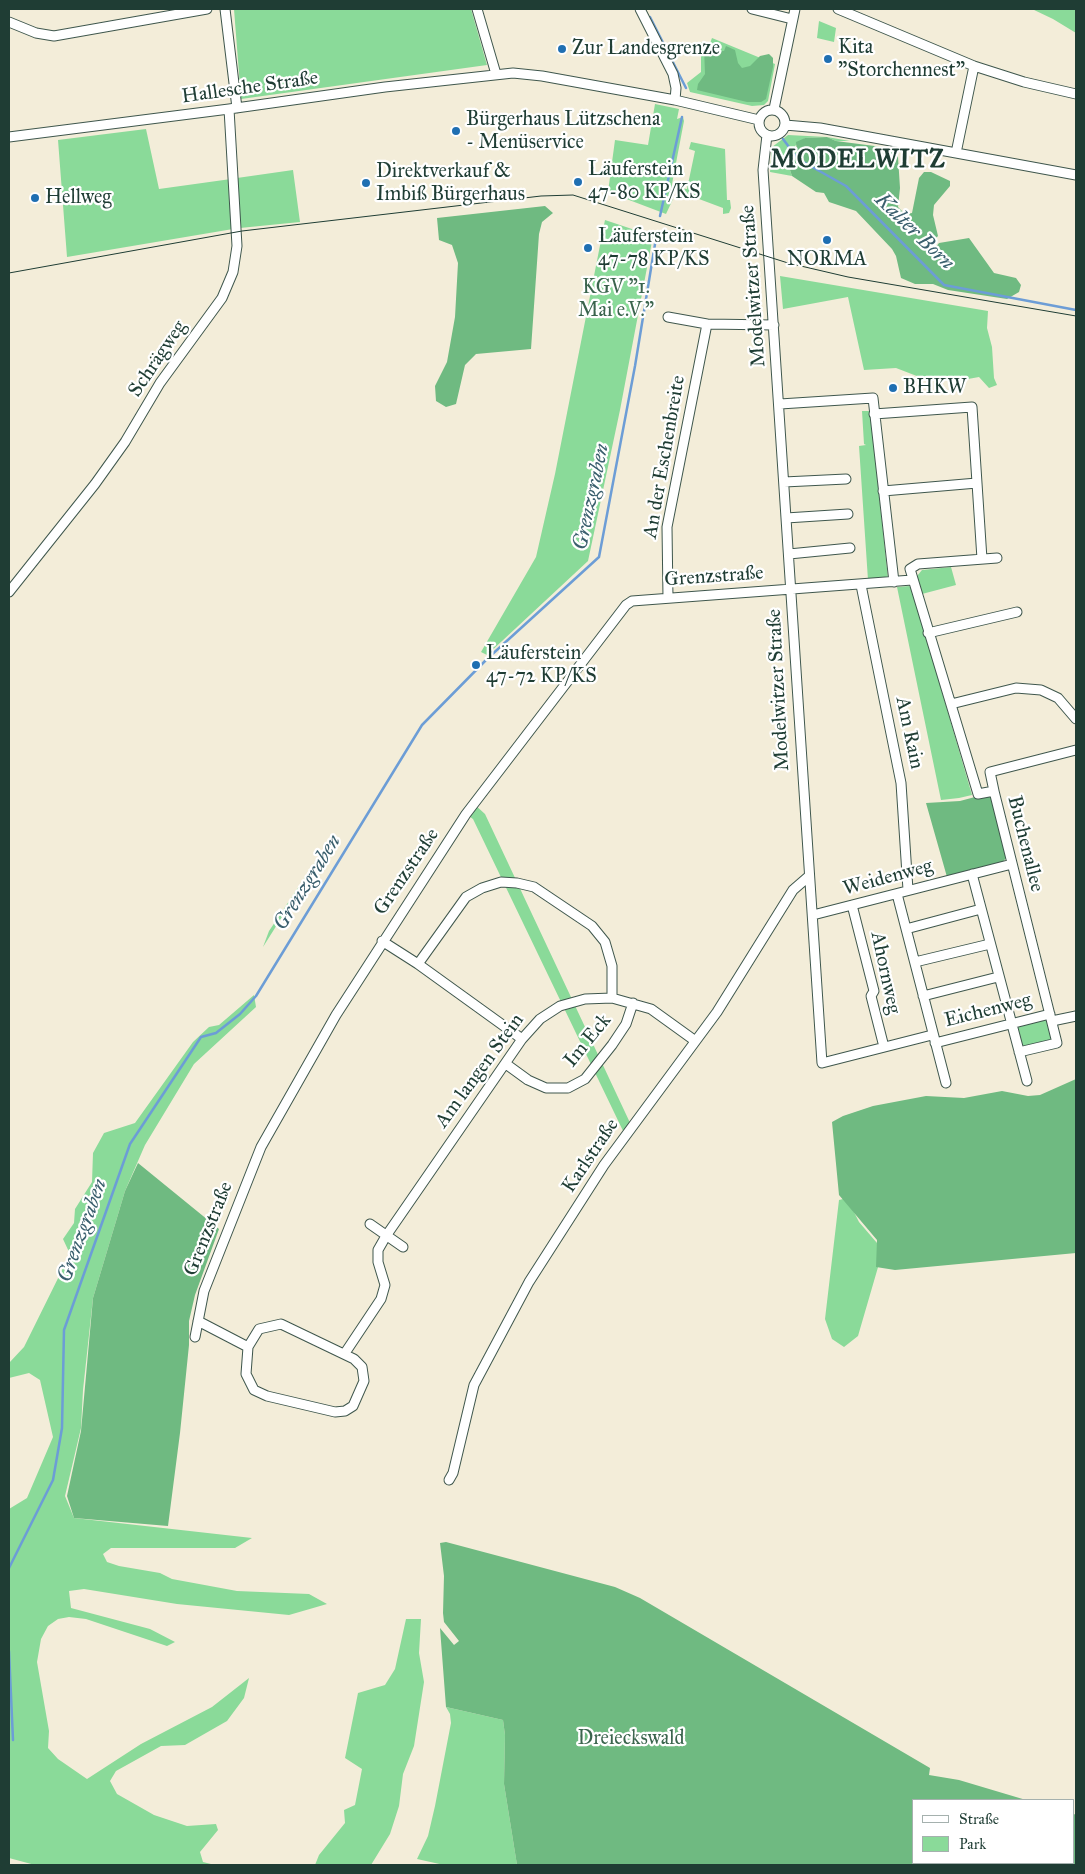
<!DOCTYPE html>
<html>
<head>
<meta charset="utf-8">
<style>
  body { margin:0 }
  #map { position:relative; width:1085px; height:1874px; overflow:hidden; background:#f3edd9; font-family:"IM FELL Great Primer",serif }
  canvas { display:block }
  .frame { position:absolute; inset:0; border:10px solid #1f3d34; pointer-events:none }
  .legend { position:absolute; left:912px; top:1799px; width:162px; height:65px; box-sizing:border-box; background:#fff; border:1px solid #a5b1ae; margin:0; padding:6px 9px; list-style:none; font-size:15px; color:#1f3d34 }
  .legend li { display:flex; align-items:center; gap:10px; height:25px }
  .legend b { width:25px; border:1px solid #a5b1ae }
</style>
</head>
<body>
<div id="map">
<canvas width="1085" height="1874"></canvas>
<div class="frame"></div>
<ul class="legend">
<li><b style="height:6px;background:#fff"></b>Straße</li>
<li><b style="height:14px;background:#8ada99"></b>Park</li>
</ul>
</div>
<script>
const g = document.querySelector('canvas').getContext('2d');
g.lineJoin = 'round';
function fill(path, color) {
  g.fillStyle = color;
  g.fill(path, 'evenodd');
}
function toPath(rows) {
  const path = new Path2D();
  for (const r of rows) {
    if (r.length === 3) {
      path.moveTo(r[0] + r[2], r[1]);
      path.arc(r[0], r[1], r[2], 0, 2 * Math.PI);
      continue;
    }
    path.moveTo(r[0], r[1]);
    for (let i = 2; i < r.length; i += 2) path.lineTo(r[i], r[i + 1]);
  }
  return path;
}
function stroke(path, color, width, dash) {
  g.strokeStyle = color;
  g.lineWidth = width;
  g.lineCap = dash ? 'butt' : 'round';
  g.setLineDash(dash || []);
  g.stroke(path);
}
function write(font, color, halo, rows, align = 'center') {
  g.font = font + ' "IM FELL Great Primer",serif';
  g.lineWidth = 4.5;
  g.setLineDash([]);
  g.textBaseline = 'middle';
  g.strokeStyle = halo;
  g.fillStyle = color;
  for (const [text, x, y, turn = 0] of rows) {
    g.save();
    g.translate(x, y);
    g.rotate((+turn || 0) * Math.PI / 180);
    g.textAlign = isNaN(turn) ? turn : align;
    if (halo) g.strokeText(text, 0, 0);
    g.fillText(text, 0, 0);
    g.restore();
  }
}
fill(toPath([
  [234,9,471,9,487,65,241,99],
  [1032,9,1076,9,1076,33,1053,19],
  [819,21,836,28,834,42,817,38],
  [712,38,775,64,768,101,764,105,752,106,690,92,687,83,701,72,701,42,709,46],
  [655,104,679,109,677,119,683,117,684,121,672,184,671,198,673,199,666,214,608,192,615,140,648,145],
  [146,129,159,189,231,179,233,229,67,257,58,140],
  [788,135,827,137,850,141,836,141,827,137,805,138,795,146,797,154,790,170,792,176,770,172,772,147],
  [691,142,725,149,727,200,730,200,731,208,729,213,723,214,723,208,683,193,680,195,680,188,687,189,695,151,689,149],
  [293,170,300,222,240,228,237,178],
  [605,220,653,236,620,410,588,561,487,655,481,652,536,557,555,474],
  [780,276,988,311,987,328,992,347,994,378,997,385,989,388,979,377,957,381,922,378,896,368,864,370,848,297,783,309],
  [862,411,870,411,888,578,868,580,859,446,866,445,864,444],
  [951,567,956,585,922,594,917,576,922,570],
  [909,586,912,589,972,795,959,798,941,800,897,587],
  [474,804,485,814,632,1127,625,1135,473,819,466,814],
  [322,852,280,920,263,947,269,931],
  [254,995,256,1007,194,1064,145,1145,125,1191,93,1298,83,1390,81,1428,65,1496,74,1518,252,1538,235,1548,111,1548,103,1554,107,1562,119,1566,160,1573,172,1579,237,1591,309,1594,327,1604,289,1615,177,1604,84,1589,69,1591,71,1608,150,1629,175,1642,167,1646,86,1619,69,1617,58,1619,48,1626,41,1639,37,1662,49,1731,48,1748,58,1759,87,1779,141,1744,212,1707,249,1678,244,1698,227,1721,185,1745,161,1746,116,1771,110,1781,117,1794,154,1815,187,1826,216,1824,218,1830,200,1852,203,1862,215,1865,35,1865,9,1858,9,1509,27,1498,53,1437,40,1380,29,1373,9,1378,9,1363,24,1347,70,1254,63,1239,74,1223,75,1209,92,1182,93,1153,104,1133,135,1123,193,1042,209,1027,219,1025],
  [1043,1018,1049,1021,1054,1038,1050,1042,1024,1049,1021,1046,1016,1029,1018,1025],
  [847,1198,859,1222,883,1250,858,1336,844,1347,832,1339,825,1319,839,1200],
  [406,1619,421,1619,419,1653,424,1682,414,1746,403,1774,399,1806,390,1834,371,1865,315,1865,319,1855,345,1823,344,1810,355,1805,362,1769,345,1758,358,1693,385,1685,395,1669],
  [446,1707,503,1720,505,1735,504,1784,517,1865,444,1865,417,1859,428,1836,435,1806,451,1723,450,1714]
]), '#8ada99');
fill(toPath([
  [726,46,735,50,738,63,742,68,750,66,760,56,769,54,773,58,773,67,766,99,761,102,747,102,697,90,698,84,705,74,704,47,713,47,719,51,724,51],
  [827,137,836,141,890,148,898,157,900,188,898,207,905,214,912,213,919,178,924,172,931,172,950,181,950,186,934,205,933,215,938,236,931,243,928,253,931,253,939,243,969,238,994,273,1016,278,1021,285,1019,292,1007,299,948,290,933,284,915,284,901,278,896,256,892,249,856,211,829,202,824,193,816,192,792,176,790,170,797,154,796,142,805,138],
  [545,206,553,213,542,222,539,234,531,349,476,354,465,365,456,404,446,407,436,401,435,386,447,362,455,317,458,263,452,245,439,240,437,218],
  [990,793,1006,858,1001,864,947,877,926,803,960,801],
  [1076,1079,1076,1253,895,1270,876,1267,877,1240,839,1195,832,1122,843,1116,873,1106,926,1096,964,1098,1002,1091,1028,1096,1040,1095],
  [138,1163,219,1229,195,1295,189,1321,189,1345,180,1433,168,1526,74,1518,67,1496,81,1431,93,1298,125,1191],
  [446,1542,615,1587,640,1598,930,1768,929,1775,959,1780,1026,1800,914,1800,914,1863,1074,1863,1074,1814,1076,1815,1076,1865,517,1865,504,1784,505,1735,503,1720,446,1707,440,1628,454,1645,459,1641,444,1622,443,1613,444,1576,440,1543]
]), '#6fba81');
stroke(toPath([
  [650,17,686,88],
  [783,139,798,159,846,186,944,285,1076,310],
  [660,216,682,117],
  [9,1568,53,1480,62,1428,64,1330,130,1144,201,1037,216,1033,240,1014,256,996,422,725,487,659,599,557,635,366,657,232],
  [9,1651,13,1740]
]), '#6c9dd6', 2.5);
const minor = toPath([
  [225,9,237,108],
  [477,9,496,74],
  [640,9,673,74,676,88,675,100],
  [752,9,792,19],
  [838,9,974,66,1024,82,1076,94],
  [9,22,36,33,54,36,207,9],
  [774,109,795,9],
  [772,123,13],
  [785,125,820,128,1076,175],
  [767,135,763,170,822,1063,932,1035],
  [9,137,229,109,385,87,513,73,542,76,675,100,759,120],
  [956,153,974,66],
  [668,317,707,324,774,325],
  [780,404,873,398,894,582],
  [874,414,972,407,982,559],
  [784,482,846,479],
  [883,491,977,483],
  [786,518,848,514],
  [789,554,850,548],
  [997,558,918,564,910,569,978,794,994,791,1057,1043,1019,1052],
  [861,585,901,783,908,890],
  [9,592,95,484,125,442,160,383,222,298,233,272,237,246,229,109],
  [668,598,667,527,707,324],
  [928,633,1017,612],
  [951,704,1016,688,1041,690,1058,698,1076,719],
  [994,791,990,772,1076,750],
  [972,874,1027,1081],
  [897,894,946,1083],
  [852,905,874,991,871,996,884,1047],
  [813,915,1012,864],
  [906,929,981,909],
  [382,941,418,964,522,1039],
  [915,962,990,944],
  [418,964,466,897,482,888,501,882,517,883,534,887,592,926,605,942,612,966,612,998],
  [923,996,998,977],
  [1052,1021,1076,1016],
  [935,1043,1050,1014],
  [506,1064,528,1080,546,1088,568,1088,585,1079,612,1045,626,1024,633,1003],
  [370,1224,403,1247],
  [198,1321,248,1347,246,1374,254,1390,267,1396,335,1412,345,1411,353,1406,364,1381,362,1367,354,1359,281,1324,259,1329,248,1347],
  [195,1337,204,1291,261,1147,336,1015,466,814,626,605,632,601,912,580],
  [345,1353,381,1299,385,1285,378,1262,378,1250,386,1236,522,1039,540,1019,560,1006,585,999,612,998,651,1009,694,1040],
  [449,1480,453,1473,474,1385,529,1282,604,1165,717,1012,793,890,808,877]
]);
stroke(minor, '#3f574d', 11);
stroke(minor, '#fff', 9);
stroke(toPath([
  [9,273,242,231,541,196,573,195,788,263,848,277,1076,316]
]), '#1f3d34', 1);
for (const [x, y, r, color] of [
  [562,49,5,"#1f6fb2"],
  [828,59,5,"#1f6fb2"],
  [456,131,5,"#1f6fb2"],
  [578,182,5,"#1f6fb2"],
  [366,183,5,"#1f6fb2"],
  [35,198,5,"#1f6fb2"],
  [827,240,5,"#1f6fb2"],
  [588,248,5,"#1f6fb2"],
  [893,388,5,"#1f6fb2"],
  [476,665,5,"#1f6fb2"]
]) {
  const dot = new Path2D();
  dot.arc(x, y, r, 0, 2 * Math.PI);
  g.fillStyle = color;
  g.fill(dot);
  stroke(dot, '#fff', 2);
}
write('20px', '#1f3d34', '#fff', [
  ["Kita",838,48],
  ["\"Storchennest\"",838,71],
  ["Zur Landesgrenze",572,49],
  ["Bürgerhaus Lützschena",466,120],
  ["- Menüservice",466,143],
  ["Läuferstein",588,170],
  ["47-80 KP/KS",588,193],
  ["Direktverkauf &",376,172],
  ["Imbiß Bürgerhaus",376,195],
  ["Hellweg",45,198],
  ["Läuferstein",598,237],
  ["47-78 KP/KS",598,260],
  ["NORMA",827,260,"center"],
  ["BHKW",903,388],
  ["Läuferstein",486,654],
  ["47-72 KP/KS",486,677]
], 'left');
write('20px', '#1f3d34', '#fff', [
  ["Hallesche Straße",250,88,-8],
  ["Modelwitzer Straße",754,286,-94],
  ["Schrägweg",158,359,-56],
  ["An der Eschenbreite",665,457,-80],
  ["Grenzstraße",714,577,-4],
  ["Modelwitzer Straße",779,690,-93],
  ["Am Rain",909,733,78],
  ["Buchenallee",1025,844,76],
  ["Grenzstraße",407,872,-56],
  ["Weidenweg",888,878,-15],
  ["Ahornweg",885,973,78],
  ["Eichenweg",988,1011,-14],
  ["Im Eck",588,1041,-51],
  ["Am langen Stein",480,1071,-54],
  ["Karlstraße",591,1156,-56],
  ["Grenzstraße",209,1229,-68]
]);
write('20px', '#3a644d', '#fff', [
  ["KGV \"1.",616,288],
  ["Mai e.V.\"",616,311],
  ["Dreieckswald",631,1739]
]);
write('italic 21px', '#3a5f6d', '#fff', [
  ["Kalter Born",914,232,44],
  ["Grenzgraben",592,497,-78],
  ["Grenzgraben",308,883,-58],
  ["Grenzgraben",83,1231,-70]
]);
g.letterSpacing = '1px';
write('bold 25px', '#1f3d34', '#fff', [
  ["MODELWITZ",858,161]
]);
g.letterSpacing = '0px';
</script>
</body>
</html>
